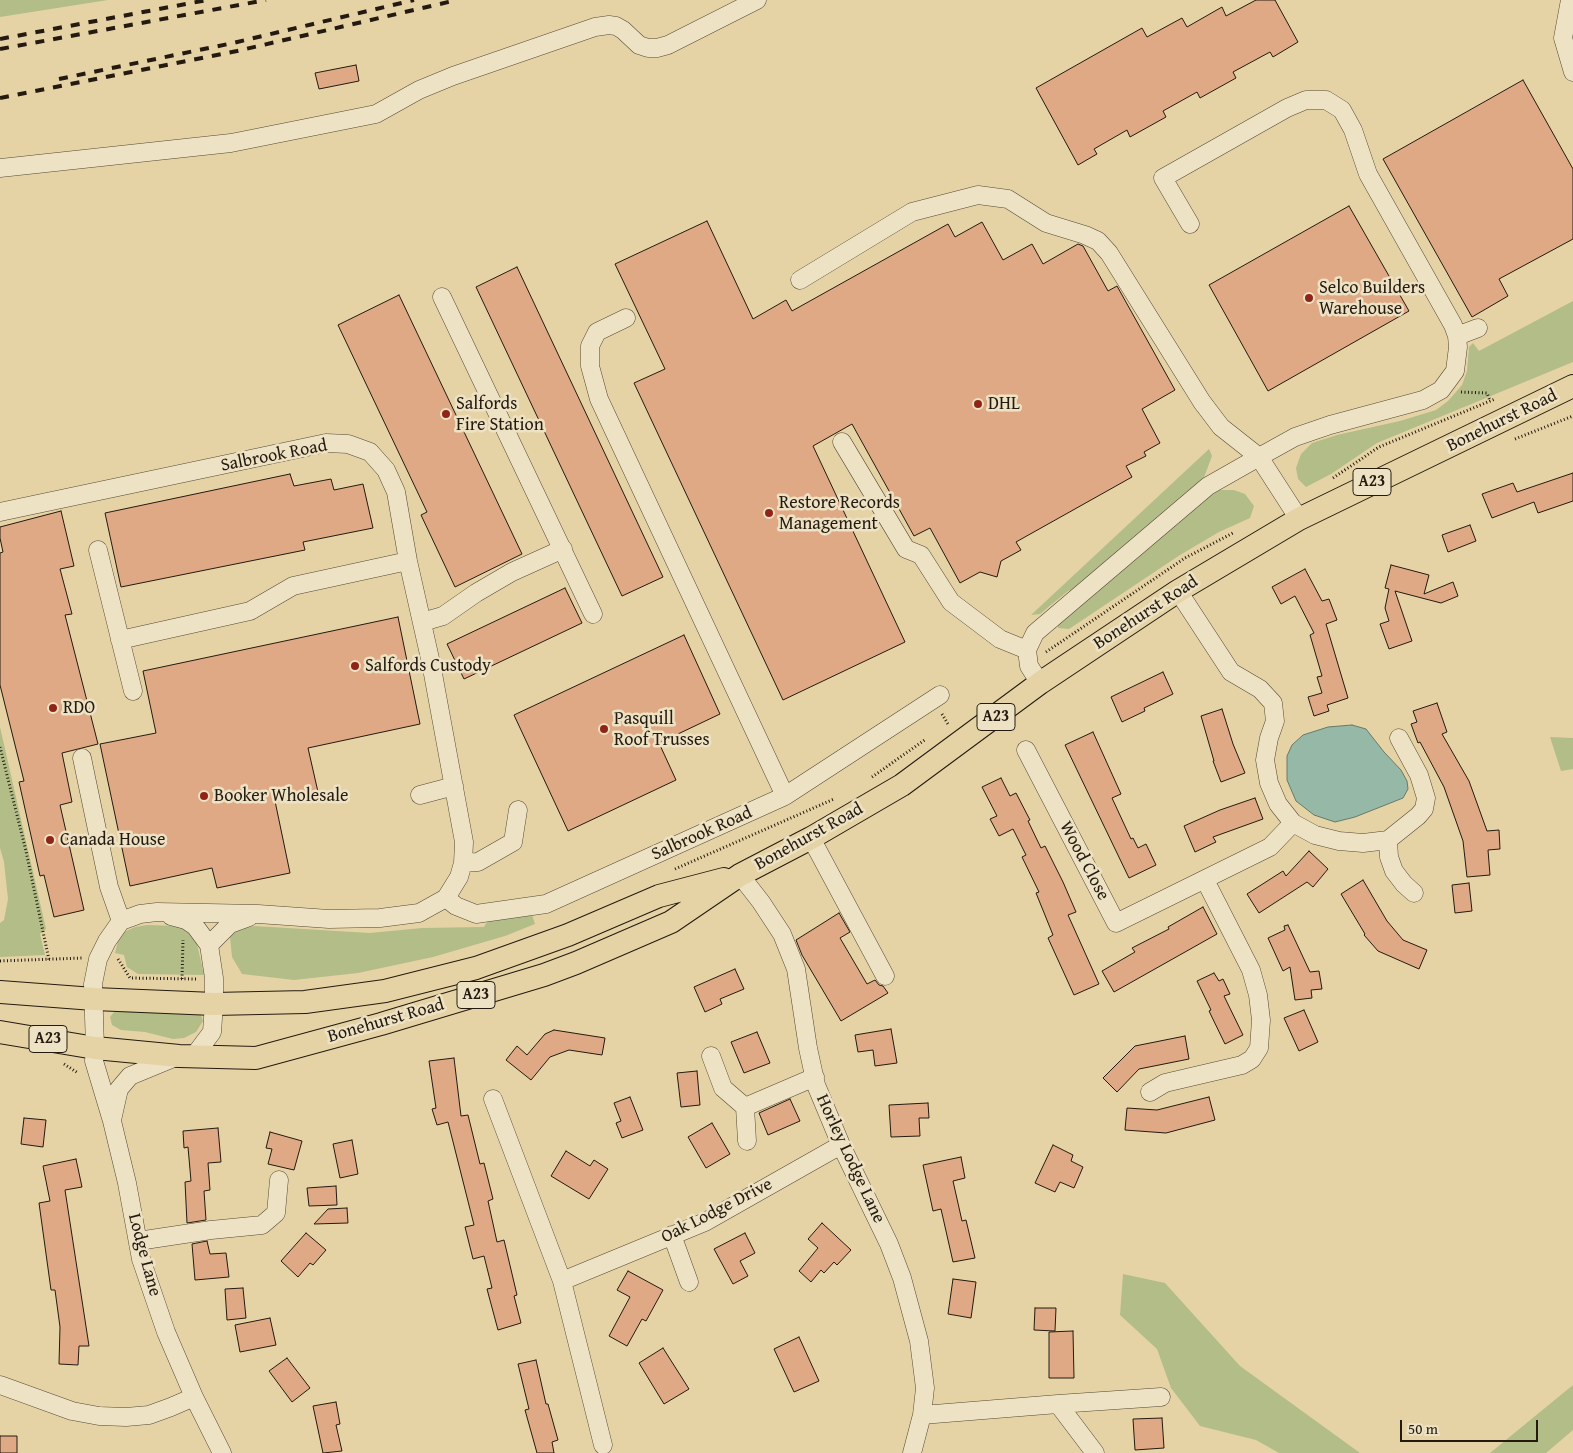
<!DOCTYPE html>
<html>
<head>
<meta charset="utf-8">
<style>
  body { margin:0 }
  #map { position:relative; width:1573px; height:1453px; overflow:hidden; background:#e5d3a5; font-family:"Gentium Book Plus",serif }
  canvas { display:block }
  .scale { position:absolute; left:1400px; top:1420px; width:138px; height:22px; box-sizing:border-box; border:2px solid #241a10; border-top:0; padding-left:6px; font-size:15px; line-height:18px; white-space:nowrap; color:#241a10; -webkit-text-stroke:4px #eee2c4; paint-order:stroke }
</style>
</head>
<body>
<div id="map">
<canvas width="1573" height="1453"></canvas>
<div class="scale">50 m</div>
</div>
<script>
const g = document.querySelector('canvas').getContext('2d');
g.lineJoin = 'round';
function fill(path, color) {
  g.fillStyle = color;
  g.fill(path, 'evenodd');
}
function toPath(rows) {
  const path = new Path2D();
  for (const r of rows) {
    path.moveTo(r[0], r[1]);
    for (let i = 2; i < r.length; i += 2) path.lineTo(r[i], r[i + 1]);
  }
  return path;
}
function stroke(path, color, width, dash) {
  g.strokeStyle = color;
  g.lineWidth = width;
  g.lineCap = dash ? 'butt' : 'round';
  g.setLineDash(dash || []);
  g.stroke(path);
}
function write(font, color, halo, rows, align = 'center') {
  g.font = font + ' "Gentium Book Plus",serif';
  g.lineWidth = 5;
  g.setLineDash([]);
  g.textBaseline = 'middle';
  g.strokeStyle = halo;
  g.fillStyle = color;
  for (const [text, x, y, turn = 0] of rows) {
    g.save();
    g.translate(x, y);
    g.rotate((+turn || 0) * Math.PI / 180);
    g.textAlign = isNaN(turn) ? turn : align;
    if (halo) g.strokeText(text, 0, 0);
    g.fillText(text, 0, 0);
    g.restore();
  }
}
fill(toPath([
  [0,0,108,0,0,17],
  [1573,301,1573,362,1377,443,1331,474,1306,487,1298,479,1296,468,1301,454,1312,443,1337,435,1400,421,1436,410,1448,401,1462,385,1467,371,1469,347,1473,343,1479,351],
  [1209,449,1212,456,1203,480,1169,507,1082,587,1068,591,1040,614,1031,615],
  [1220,490,1234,490,1245,494,1254,506,1250,518,1219,532,1180,555,1069,629,1058,628,1058,621,1201,500],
  [0,727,46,929,40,934,45,955,0,957,0,923,4,920,8,899,4,862,0,848],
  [1550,737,1573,738,1573,769,1561,771],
  [532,915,535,924,505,936,433,957,358,973,294,980,242,974,232,957,230,937,238,930,254,926,370,933,422,928,484,927,489,919],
  [147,925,179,926,185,928,197,944,204,975,138,974,127,967,124,955,115,953,118,941,124,932,135,927],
  [126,1011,201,1015,203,1021,196,1032,184,1038,173,1039,145,1032,121,1030,112,1025,110,1017,114,1012],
  [1123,1274,1165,1283,1240,1366,1360,1453,1279,1453,1256,1440,1200,1426,1171,1388,1157,1349,1120,1315],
  [1573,1385,1573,1430,1546,1453,1490,1453]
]), '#b2bd88');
const water = toPath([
  [1352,725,1366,729,1384,752,1401,770,1407,781,1408,789,1403,798,1355,817,1335,822,1314,815,1296,801,1287,780,1287,756,1292,745,1303,735,1328,727,1352,725]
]);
fill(water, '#96b8a6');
stroke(water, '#68796a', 1);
const building = toPath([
  [1256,0,1275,0,1298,42,1273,57,1270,52,1233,72,1236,78,1200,98,1197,92,1163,111,1166,117,1130,137,1127,130,1094,149,1097,154,1078,165,1036,88,1142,28,1147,37,1182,18,1187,27,1222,7,1226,16,1256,0],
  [356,65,359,81,319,89,315,73,356,65],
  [1523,80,1573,169,1573,239,1499,279,1508,296,1472,317,1383,159,1523,80],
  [1349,206,1409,311,1268,391,1209,285,1349,206],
  [707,221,753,319,786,300,792,311,948,224,955,237,982,222,1003,260,1032,244,1043,264,1078,244,1083,246,1108,291,1117,286,1175,390,1142,409,1160,443,1144,452,1146,456,1126,466,1132,477,1016,542,1021,550,1001,561,997,577,980,572,960,583,930,528,914,536,852,424,813,446,905,642,783,700,634,383,665,369,615,264,707,221],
  [517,267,663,577,622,596,476,287,517,267],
  [399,295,522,554,455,587,421,515,427,512,338,325,399,295],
  [1573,473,1573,501,1538,513,1534,502,1492,518,1482,494,1513,483,1517,492,1573,473],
  [290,474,294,486,331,479,334,490,363,484,373,528,303,542,305,550,121,587,105,513,290,474],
  [61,511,74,566,60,569,72,614,65,615,98,744,62,753,72,802,60,805,84,910,54,917,44,875,40,876,19,782,24,781,0,685,0,553,3,552,0,538,0,527,61,511],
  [1470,525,1476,541,1448,552,1442,535,1470,525],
  [1391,565,1429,575,1424,594,1453,582,1458,596,1441,603,1395,591,1412,641,1389,649,1380,624,1389,621,1385,608,1389,589,1385,588,1391,565],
  [1305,569,1322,601,1329,599,1337,620,1326,624,1348,698,1327,705,1329,711,1314,716,1308,697,1322,693,1317,677,1322,676,1310,635,1314,633,1295,596,1281,604,1272,587,1305,569],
  [565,588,582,623,464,679,447,644,565,588],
  [398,617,420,724,308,748,318,792,275,801,290,873,217,888,212,868,130,886,100,744,156,733,143,671,398,617],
  [684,635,720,714,659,743,676,780,568,831,514,715,684,635],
  [1163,672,1173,694,1144,708,1145,711,1122,722,1111,697,1163,672],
  [1437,703,1447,732,1442,734,1469,781,1487,831,1499,830,1500,849,1488,850,1490,875,1467,877,1463,841,1444,787,1420,742,1418,743,1411,724,1417,722,1413,711,1437,703],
  [1222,709,1233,744,1245,773,1221,782,1213,761,1214,761,1201,716,1222,709],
  [1093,732,1121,794,1112,798,1131,839,1133,838,1138,848,1146,844,1156,865,1129,878,1065,745,1093,732],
  [1001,778,1010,796,1016,793,1030,820,1028,821,1041,848,1045,846,1063,882,1076,912,1068,915,1099,984,1074,995,1048,938,1053,935,1036,893,1039,892,1022,857,1026,855,1013,829,999,836,990,819,997,816,982,787,1001,778],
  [1255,798,1263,819,1213,837,1216,842,1195,852,1184,826,1220,810,1255,798],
  [1309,851,1328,869,1313,887,1307,882,1259,913,1247,894,1283,871,1286,876,1309,851],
  [1363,880,1387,921,1403,940,1427,950,1419,969,1378,951,1364,935,1365,934,1341,894,1363,880],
  [1469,883,1472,911,1455,913,1452,885,1469,883],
  [1203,907,1217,934,1114,992,1102,971,1135,952,1132,948,1169,929,1168,927,1203,907],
  [839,913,850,932,840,938,867,984,875,980,879,985,883,986,888,993,841,1021,802,955,796,940,839,913],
  [1288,925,1310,972,1319,971,1322,989,1311,990,1312,998,1295,1000,1290,967,1283,971,1268,938,1285,930,1284,926,1288,925],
  [735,969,744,989,720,999,722,1004,705,1012,694,987,735,969],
  [1214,973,1219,981,1223,979,1230,994,1224,996,1243,1035,1225,1044,1209,1011,1211,1010,1197,981,1214,973],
  [1304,1010,1318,1042,1299,1051,1284,1018,1304,1010],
  [891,1029,897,1063,875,1066,873,1050,858,1052,855,1035,891,1029],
  [554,1030,605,1038,602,1055,569,1050,550,1057,531,1080,506,1060,517,1046,527,1055,545,1034,554,1030],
  [757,1032,770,1063,744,1073,731,1042,757,1032],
  [1185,1036,1189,1059,1139,1069,1117,1092,1103,1078,1135,1046,1185,1036],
  [454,1058,461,1116,468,1115,480,1164,484,1163,493,1199,488,1201,497,1242,504,1240,517,1295,514,1296,521,1323,498,1330,487,1289,492,1288,484,1256,473,1259,465,1227,474,1225,448,1122,437,1125,432,1109,436,1108,429,1061,454,1058],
  [697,1071,700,1105,681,1107,677,1073,697,1071],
  [630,1097,643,1130,622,1138,616,1123,621,1121,614,1103,630,1097],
  [1209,1097,1215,1120,1166,1133,1125,1130,1127,1108,1157,1110,1209,1097],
  [790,1099,800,1121,768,1135,759,1113,790,1099],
  [928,1103,929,1118,919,1118,920,1136,891,1137,889,1105,928,1103],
  [24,1118,46,1120,43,1147,21,1144,24,1118],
  [712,1123,730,1154,706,1168,688,1137,712,1123],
  [218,1128,221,1162,208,1163,210,1190,204,1191,206,1220,187,1223,185,1182,191,1181,188,1147,184,1148,183,1131,218,1128],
  [270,1132,302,1141,294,1170,268,1164,272,1149,266,1148,270,1132],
  [352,1140,358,1174,340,1178,333,1144,352,1140],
  [1053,1145,1073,1155,1071,1161,1083,1167,1074,1188,1060,1182,1055,1192,1035,1183,1053,1145],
  [566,1151,590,1166,594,1160,608,1169,589,1199,551,1176,566,1151],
  [961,1157,965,1178,953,1181,962,1221,966,1220,975,1258,953,1262,941,1209,933,1211,923,1165,961,1157],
  [76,1159,82,1187,65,1190,89,1346,79,1346,78,1365,59,1364,60,1327,55,1290,51,1290,39,1203,50,1201,43,1166,76,1159],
  [336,1186,337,1205,309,1206,307,1188,336,1186],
  [347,1208,348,1223,314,1224,328,1209,347,1208],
  [822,1223,851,1250,837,1265,834,1262,824,1273,821,1270,811,1282,799,1271,818,1248,808,1239,822,1223],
  [306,1233,326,1250,313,1265,310,1263,298,1277,281,1261,306,1233],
  [745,1233,755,1253,740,1261,748,1276,733,1284,714,1249,745,1233],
  [207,1241,210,1254,226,1253,229,1277,195,1280,192,1244,207,1241],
  [628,1271,663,1290,646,1321,642,1319,627,1346,609,1336,630,1297,617,1290,628,1271],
  [953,1279,976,1282,971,1318,948,1314,953,1279],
  [243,1288,246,1318,227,1320,225,1289,243,1288],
  [1035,1308,1056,1308,1055,1331,1034,1330,1035,1308],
  [270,1318,276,1345,240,1352,235,1325,270,1318],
  [1073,1331,1074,1378,1049,1378,1049,1332,1073,1331],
  [799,1337,819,1381,794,1392,774,1349,799,1337],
  [663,1348,689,1389,664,1404,639,1363,663,1348],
  [287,1358,310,1388,292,1402,269,1371,287,1358],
  [536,1360,546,1404,548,1404,558,1440,552,1442,554,1453,537,1453,525,1410,529,1409,518,1364,536,1360],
  [336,1402,340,1424,336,1425,342,1451,323,1453,313,1406,336,1402],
  [1162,1418,1164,1448,1135,1450,1133,1419,1162,1418],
  [0,1436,17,1436,17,1453,0,1453,0,1436]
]);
fill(building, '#dea984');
stroke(building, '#241a10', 1);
const minor = toPath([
  [1570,0,1563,38,1573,72],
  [0,168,231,143,376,114,419,90,453,76,595,27,609,25,616,26,623,30,639,45,648,48,657,48,668,45,757,0],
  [1190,224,1163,178,1287,108,1306,100,1326,100,1342,110,1353,130,1368,174,1453,325,1457,336,1458,347,1455,371,1441,390,1423,400,1330,425,1295,437,1259,457,1299,519],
  [800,280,912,212,978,195,1008,199,1046,223,1085,235,1098,241,1109,253,1202,402,1221,427,1259,457,1208,486,1035,633,1027,650,1029,666,1040,683],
  [442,297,593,614],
  [626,318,597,332,590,346,590,366,599,399,785,796],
  [1457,336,1478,328],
  [842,442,906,549,921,555,951,602,1000,639,1027,650],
  [0,512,326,443,348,444,370,452,386,470,396,492,408,561,431,663,464,842,463,863,459,877,446,898],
  [98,550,133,691],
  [1178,591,1231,672,1260,689,1273,703,1275,721,1269,738,1265,760,1269,783,1278,804,1293,823,1315,835,1339,841,1363,843,1388,840,1418,816,1424,809,1426,798,1419,775,1399,738],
  [422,622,443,616,476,593,512,572,563,549],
  [120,640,250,611,293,586,408,561],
  [1026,750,1116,923,1270,847,1293,823],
  [82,758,109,887,121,921],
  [420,795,454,786],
  [811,838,885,976],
  [1388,840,1389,857,1394,871,1404,884,1414,893],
  [463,863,478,862,513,842,518,810],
  [740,875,761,902,782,934,796,969,808,1048,816,1085,841,1145,889,1244,902,1278,919,1341,925,1388,922,1415,912,1453],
  [171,916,186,920,195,926,209,945,214,978,214,1004,212,1032,194,1056],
  [209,945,230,924,249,917],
  [711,1056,723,1088,745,1107,815,1077],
  [1150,1092,1165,1083,1242,1065,1252,1059,1259,1048,1261,1020,1258,995,1251,970,1205,880],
  [493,1099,562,1281,603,1445],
  [745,1107,747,1141],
  [112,1120,119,1089,130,1076,176,1057],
  [672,1235,689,1282],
  [138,1241,211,1230,262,1225,276,1213,279,1180],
  [562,1281,705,1222,841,1145],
  [0,1385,72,1411,99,1416,126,1417,149,1415,171,1407,194,1397],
  [1058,1404,1161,1397],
  [922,1415,1058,1404,1095,1453],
  [222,1453,194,1397,166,1332,141,1259,127,1183,112,1121,94,1061,95,1048,93,984,98,959,107,941,121,921,140,914,157,912,258,914,329,919,380,918,419,913,446,898,456,906,476,914,546,904,785,796,940,695]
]);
const major = toPath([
  [0,992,94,999,214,1004,305,1002,385,991,476,968,568,935,659,896,724,879],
  [0,1032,95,1048,179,1056,256,1058,381,1024,544,975,576,963,671,922,740,875,811,838,902,785,1040,683,1178,591,1299,519,1573,386]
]);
stroke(minor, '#544835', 19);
stroke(major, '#241a10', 24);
stroke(toPath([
  [1461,392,1487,393,1490,401],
  [1515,439,1573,416],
  [1333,478,1379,447,1495,399],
  [1046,652,1185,558,1233,533],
  [942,714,948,724],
  [0,747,26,851,49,960],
  [872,777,926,739],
  [675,869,834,799],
  [118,959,130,978,197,979],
  [0,961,82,958],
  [182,979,183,940],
  [64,1064,78,1073]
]), '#241a10', 3, [1, 2.5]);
stroke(minor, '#eee2c4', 18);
stroke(major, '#e5d3a5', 22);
stroke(toPath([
  [0,39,207,0],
  [0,49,266,0],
  [59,79,233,43,414,0],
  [0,98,237,51,457,0]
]), '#241a10', 4, [9, 9]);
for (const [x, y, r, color] of [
  [1309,298,5,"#8f2418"],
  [978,404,5,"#8f2418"],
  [446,414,5,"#8f2418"],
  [769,513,5,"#8f2418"],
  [355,666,5,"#8f2418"],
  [53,708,5,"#8f2418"],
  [604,729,5,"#8f2418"],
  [204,796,5,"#8f2418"],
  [50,840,5,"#8f2418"]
]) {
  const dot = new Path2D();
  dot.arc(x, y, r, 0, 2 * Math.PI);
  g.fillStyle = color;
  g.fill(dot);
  stroke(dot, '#eee2c4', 2);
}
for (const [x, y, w] of [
  [1372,482,38],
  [996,717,38],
  [476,995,38],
  [48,1039,38]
]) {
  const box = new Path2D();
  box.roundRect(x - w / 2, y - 13.5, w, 27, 4);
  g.fillStyle = '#eee2c4';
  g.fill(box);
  stroke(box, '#241a10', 1);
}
write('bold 16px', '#241a10', null, [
  ["A23",1372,482],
  ["A23",996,717],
  ["A23",476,995],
  ["A23",48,1039]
]);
write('18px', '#241a10', '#eee2c4', [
  ["Selco Builders",1319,288],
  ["Warehouse",1319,309],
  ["Salfords",456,404],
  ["Fire Station",456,425],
  ["DHL",988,404],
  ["Restore Records",779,503],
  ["Management",779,524],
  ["Salfords Custody",365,666],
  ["RDO",63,708],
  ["Pasquill",614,719],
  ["Roof Trusses",614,740],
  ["Booker Wholesale",214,796],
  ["Canada House",60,840]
], 'left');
write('18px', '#241a10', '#eee2c4', [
  ["Bonehurst Road",1502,421,-26],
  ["Salbrook Road",274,456,-11],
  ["Bonehurst Road",1146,613,-33],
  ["Salbrook Road",702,834,-24],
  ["Bonehurst Road",809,837,-29],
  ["Wood Close",1084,861,62],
  ["Bonehurst Road",386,1021,-16],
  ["Horley Lodge Lane",850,1159,65],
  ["Oak Lodge Drive",717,1211,-27],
  ["Lodge Lane",144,1255,75]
]);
</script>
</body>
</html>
